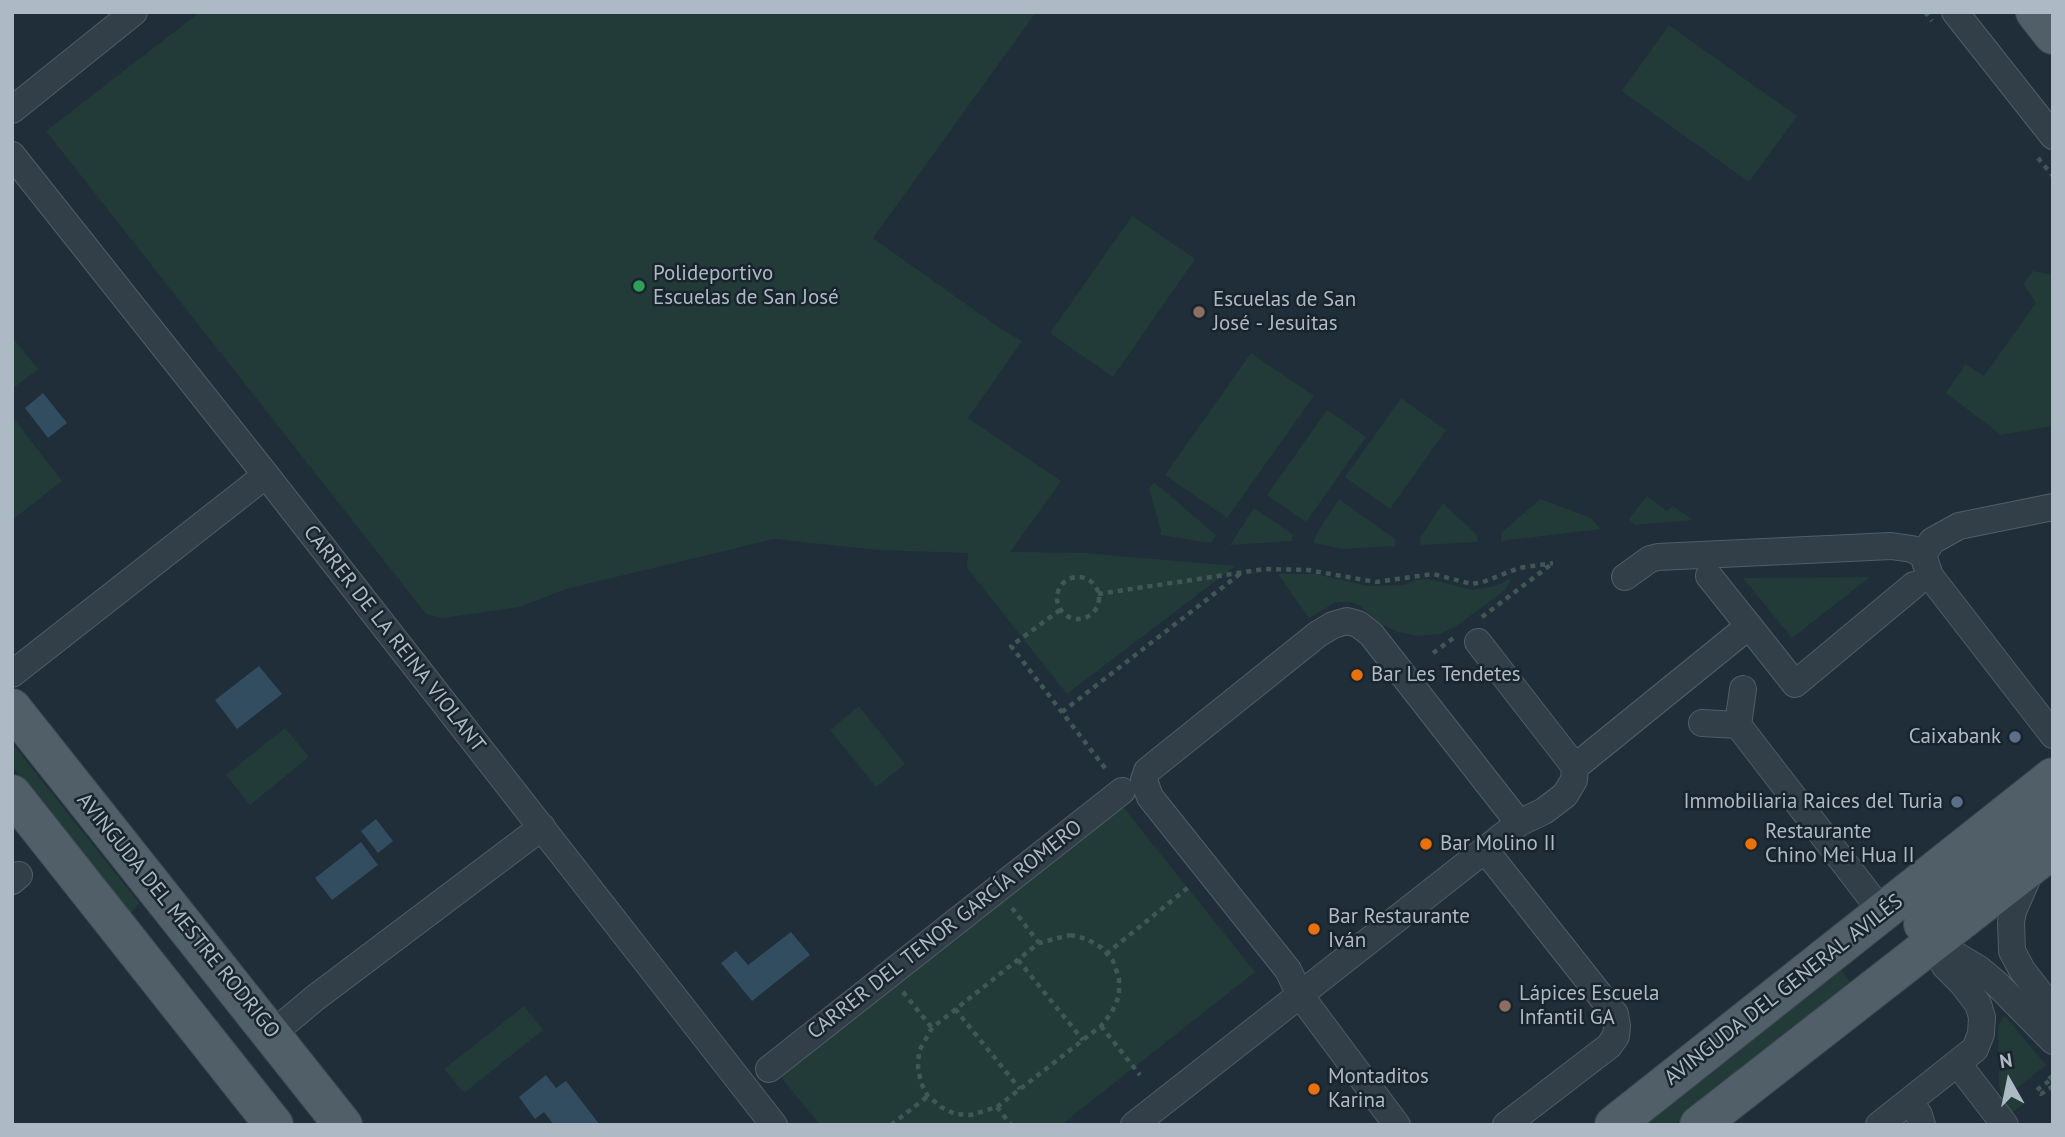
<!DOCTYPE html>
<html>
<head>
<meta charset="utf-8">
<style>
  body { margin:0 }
  #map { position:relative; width:2065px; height:1137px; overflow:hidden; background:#1f2e38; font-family:"PT Sans",sans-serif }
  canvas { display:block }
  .frame { position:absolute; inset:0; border:14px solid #adbac5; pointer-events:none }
  .north { position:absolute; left:1974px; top:1046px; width:70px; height:70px; -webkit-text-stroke:5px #19242d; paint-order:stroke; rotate:351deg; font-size:19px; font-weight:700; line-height:28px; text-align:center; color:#adbac5 }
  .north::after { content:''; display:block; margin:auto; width:24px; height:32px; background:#adbac5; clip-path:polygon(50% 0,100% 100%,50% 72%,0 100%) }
</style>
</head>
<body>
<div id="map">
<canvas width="2065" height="1137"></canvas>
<div class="frame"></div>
<div class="north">N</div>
</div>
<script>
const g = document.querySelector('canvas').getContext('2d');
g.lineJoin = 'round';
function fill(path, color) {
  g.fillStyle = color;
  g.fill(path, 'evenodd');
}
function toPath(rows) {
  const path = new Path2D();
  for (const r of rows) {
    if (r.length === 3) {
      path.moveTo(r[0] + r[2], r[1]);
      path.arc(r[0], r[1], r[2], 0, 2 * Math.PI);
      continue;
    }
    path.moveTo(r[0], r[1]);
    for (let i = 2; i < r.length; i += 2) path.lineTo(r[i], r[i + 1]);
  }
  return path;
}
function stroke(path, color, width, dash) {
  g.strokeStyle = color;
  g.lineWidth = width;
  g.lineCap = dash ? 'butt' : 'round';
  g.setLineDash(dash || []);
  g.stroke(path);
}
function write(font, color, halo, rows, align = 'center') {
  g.font = font + ' "PT Sans",sans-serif';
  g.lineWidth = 5;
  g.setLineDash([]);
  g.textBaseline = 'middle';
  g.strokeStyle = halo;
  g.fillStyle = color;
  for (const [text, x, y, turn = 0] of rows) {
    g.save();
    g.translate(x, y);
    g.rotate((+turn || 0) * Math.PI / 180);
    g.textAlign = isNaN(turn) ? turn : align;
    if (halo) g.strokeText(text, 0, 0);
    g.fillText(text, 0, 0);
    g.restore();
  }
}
fill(toPath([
  [200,12,1036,12,873,238,1001,329,1022,341,968,418,1061,481,1010,552,1086,553,1235,566,1067,694,967,568,968,553,878,550,774,539,566,589,519,607,443,618,426,614,46,131],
  [1669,25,1797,116,1749,182,1622,91],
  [1132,216,1195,259,1113,377,1050,333],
  [2033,271,2053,275,2053,426,2001,435,1946,393,1966,364,1984,376,2036,303,2023,284],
  [12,337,38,369,12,389],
  [1251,353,1314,396,1227,518,1165,475],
  [1401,398,1446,430,1390,509,1345,477],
  [1327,410,1366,437,1306,522,1267,495],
  [14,419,62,481,12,520,12,420],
  [1154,482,1216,535,1211,543,1160,535,1161,530,1149,489],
  [1647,496,1667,511,1673,506,1693,520,1635,525,1629,519],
  [1339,499,1395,539,1395,546,1342,549,1314,543,1316,535],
  [1540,499,1591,518,1601,529,1501,541,1501,533],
  [1443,503,1477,535,1478,542,1420,545,1420,538],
  [1254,508,1292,534,1292,541,1230,545],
  [1278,574,1316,574,1368,586,1404,585,1415,580,1429,579,1472,590,1495,586,1512,578,1505,590,1455,627,1440,634,1418,636,1398,632,1375,622,1361,606,1350,602,1336,602,1309,618],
  [1870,577,1792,638,1743,578],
  [859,706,905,764,876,787,830,730],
  [285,728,309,757,250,805,226,775],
  [12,743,139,903,132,912,127,912,12,766],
  [1123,807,1255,972,1061,1125,820,1125,781,1077],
  [1841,970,1853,986,1674,1125,1642,1125],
  [524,1006,543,1030,464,1093,444,1069],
  [2006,1017,2046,1065,2016,1089,2025,1103,2010,1114,2004,1105,1999,1085,1998,1027,2002,1018]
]), '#223b39');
fill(toPath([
  [43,393,67,423,48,438,25,408],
  [259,666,282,694,237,729,215,700],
  [376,819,393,841,378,853,361,831],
  [361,842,378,865,332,900,315,878],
  [791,932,810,955,752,1001,721,963,736,951,748,965],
  [546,1075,556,1088,566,1081,600,1125,554,1125,544,1112,535,1119,519,1097]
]), '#324d60');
const street = toPath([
  [1955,12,2053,136],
  [12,110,134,12],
  [12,155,266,475,774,1125],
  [1923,555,1930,576,2053,735],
  [1709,576,1749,626],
  [1625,577,1650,559,1658,557,1891,546,1912,549,1923,555,1932,541,1959,526,2053,507],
  [1478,642,1575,767],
  [12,674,266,475],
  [1743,689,1738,725,1882,912],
  [1702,723,1738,725],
  [1486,851,1607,1004,1615,1014,1617,1026,1616,1036,1609,1046,1506,1125],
  [2032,868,2013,911,2011,922,2012,951,2022,970,2053,1010],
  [12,881,19,875],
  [1937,944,1979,969,1997,984,2053,1041],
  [272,1034,315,998,542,827],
  [1958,1064,2005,1125],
  [769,1069,1122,791],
  [1910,1102,1919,1115,1922,1125],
  [1134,1125,1519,823,1544,811,1565,795,1574,780,1575,767,1749,626,1795,684,1914,585],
  [1397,1125,1300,995,1288,970,1150,797,1144,780,1147,771,1318,634,1333,625,1347,621,1358,624,1371,634,1519,823],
  [1879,1125,1975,1049,1981,1034,1982,1017,1978,1004,1962,983,1945,966,1932,942]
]);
const primary = toPath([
  [2035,12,2053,35],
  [12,708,343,1125],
  [12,794,274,1125],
  [1923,924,1925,915,1932,907,2053,813],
  [1614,1125,2053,777],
  [1699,1125,2053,849]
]);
stroke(street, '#515d66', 28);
stroke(primary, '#3d4852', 40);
stroke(toPath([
  [1925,12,1932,21],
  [2038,158,2053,176],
  [1078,598,21],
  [1098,594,1265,569,1308,570,1376,582,1433,574,1472,584,1483,582,1519,568,1553,563],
  [1060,610,1011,646,1108,772],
  [1482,617,1553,563],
  [1433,653,1455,637],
  [1062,712,1241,573],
  [1012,908,1039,943],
  [1070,935,1087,939,1102,948,1113,961,1119,978,1119,996,1112,1012,1101,1026,997,1107,971,1115,955,1114,941,1107,928,1096,921,1083,918,1067,919,1051,932,1028,1039,943,1070,935],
  [1106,954,1190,886],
  [1018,960,1083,1040],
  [903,992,932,1028],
  [955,1009,1020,1089],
  [1101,1026,1140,1075],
  [2049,1076,2053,1080],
  [2049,1081,2037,1090,2041,1094,2053,1086],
  [997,1107,1011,1125],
  [891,1125,928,1096]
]), '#415756', 4.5, [5, 5]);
stroke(street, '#333f48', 26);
stroke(primary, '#515f69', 38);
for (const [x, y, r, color] of [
  [639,286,7,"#2e9e5b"],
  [1199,312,7,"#8d6e63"],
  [1357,675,7,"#e8710a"],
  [2015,737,7,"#5c6f8a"],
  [1957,802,7,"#5c6f8a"],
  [1426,844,7,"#e8710a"],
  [1751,844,7,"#e8710a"],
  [1314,929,7,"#e8710a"],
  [1505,1006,7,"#8d6e63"],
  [1314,1089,7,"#e8710a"]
]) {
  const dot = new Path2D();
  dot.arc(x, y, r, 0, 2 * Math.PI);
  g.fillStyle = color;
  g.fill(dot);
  stroke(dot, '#19242d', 2.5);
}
write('21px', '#adbac5', '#19242d', [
  ["Polideportivo",653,274],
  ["Escuelas de San José",653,298],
  ["Escuelas de San",1213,300],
  ["José - Jesuitas",1213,324],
  ["Bar Les Tendetes",1371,675],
  ["Caixabank",2001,737,"right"],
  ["Immobiliaria Raices del Turia",1943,802,"right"],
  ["Restaurante",1765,832],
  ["Chino Mei Hua II",1765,856],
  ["Bar Molino II",1440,844],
  ["Bar Restaurante",1328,917],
  ["Iván",1328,941],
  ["Lápices Escuela",1519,994],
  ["Infantil GA",1519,1018],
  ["Montaditos",1328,1077],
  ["Karina",1328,1101]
], 'left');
write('21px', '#adbac5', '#19242d', [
  ["CARRER DE LA REINA VIOLANT",394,639,52],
  ["AVINGUDA DEL MESTRE RODRIGO",178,916,51],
  ["CARRER DEL TENOR GARCÍA ROMERO",945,930,-38],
  ["AVINGUDA DEL GENERAL AVILÉS",1784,990,-38]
]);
</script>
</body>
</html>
